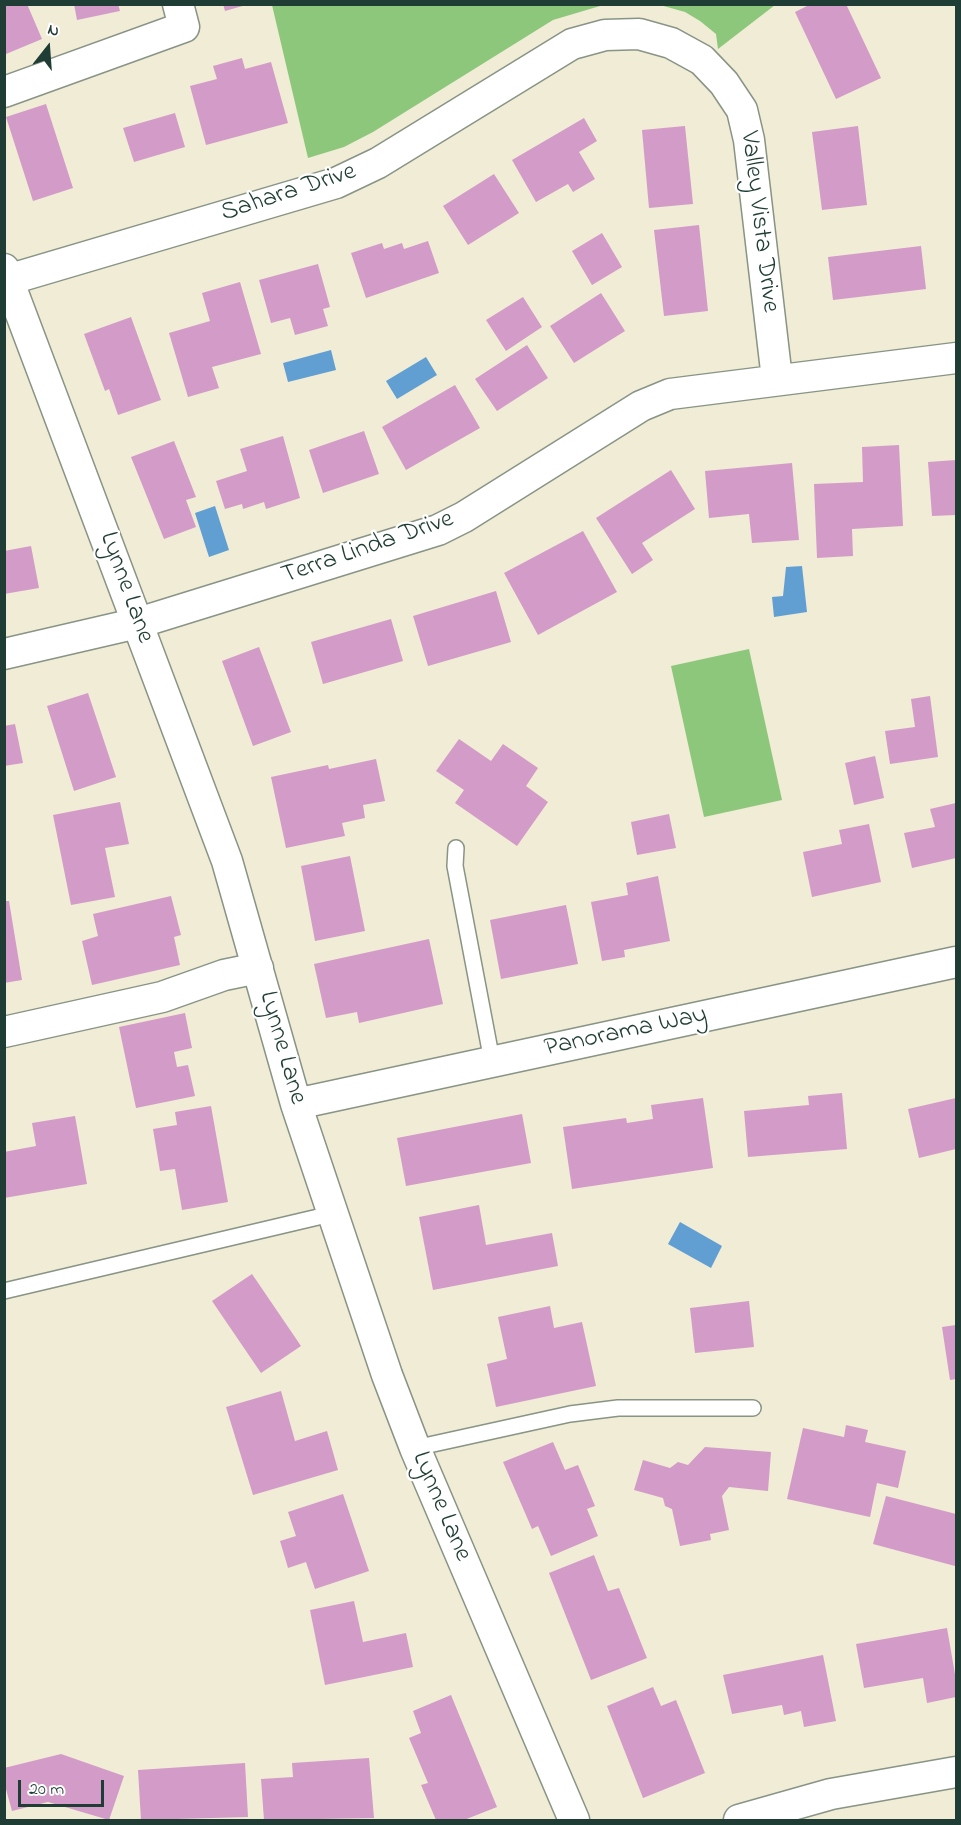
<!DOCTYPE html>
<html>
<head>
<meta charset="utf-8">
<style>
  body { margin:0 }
  #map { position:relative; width:961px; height:1825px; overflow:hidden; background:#f0ecd6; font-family:"Indie Flower",sans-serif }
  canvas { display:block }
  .frame { position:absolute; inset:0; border:6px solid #1f3d34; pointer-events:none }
  .north { position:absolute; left:18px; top:18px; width:60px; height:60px; -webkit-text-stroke:4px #fff; paint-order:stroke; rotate:17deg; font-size:16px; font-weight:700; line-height:24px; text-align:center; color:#1f3d34 }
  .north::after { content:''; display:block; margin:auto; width:21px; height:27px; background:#1f3d34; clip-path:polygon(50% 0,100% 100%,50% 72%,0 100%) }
  .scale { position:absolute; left:18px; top:1780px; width:86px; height:27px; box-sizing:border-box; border:3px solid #1f3d34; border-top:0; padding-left:8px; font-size:18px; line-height:21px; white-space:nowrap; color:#1f3d34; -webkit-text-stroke:4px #fff; paint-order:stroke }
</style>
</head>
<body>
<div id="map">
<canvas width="961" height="1825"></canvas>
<div class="frame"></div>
<div class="north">N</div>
<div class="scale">20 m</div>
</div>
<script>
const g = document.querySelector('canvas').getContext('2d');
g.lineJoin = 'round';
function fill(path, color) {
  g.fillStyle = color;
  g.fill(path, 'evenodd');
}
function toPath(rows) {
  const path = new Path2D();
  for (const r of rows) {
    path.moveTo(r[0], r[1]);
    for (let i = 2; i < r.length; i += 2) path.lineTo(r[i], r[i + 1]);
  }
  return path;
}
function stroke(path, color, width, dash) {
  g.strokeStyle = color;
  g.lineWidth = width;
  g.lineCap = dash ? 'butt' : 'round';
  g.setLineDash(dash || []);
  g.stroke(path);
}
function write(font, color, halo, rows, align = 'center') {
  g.font = font + ' "Indie Flower",sans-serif';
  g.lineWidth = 4.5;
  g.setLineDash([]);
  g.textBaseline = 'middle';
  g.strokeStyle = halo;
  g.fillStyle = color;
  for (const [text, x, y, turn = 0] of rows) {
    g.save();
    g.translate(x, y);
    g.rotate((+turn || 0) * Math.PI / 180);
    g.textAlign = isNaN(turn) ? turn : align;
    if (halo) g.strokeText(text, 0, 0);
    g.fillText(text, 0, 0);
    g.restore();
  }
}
fill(toPath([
  [272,5,272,4,631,5,600,6,553,20,373,132,344,147,308,158],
  [647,5,775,5,718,49,716,34,700,21,685,12,660,5],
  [749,649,782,800,704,817,671,666]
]), '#8dc77b');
fill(toPath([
  [331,350,336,370,288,382,283,363],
  [426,357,437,375,397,399,386,381],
  [215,506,229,550,209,557,195,513],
  [802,566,807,612,774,617,772,597,783,596,786,567],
  [680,1222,722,1246,711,1268,668,1244]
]), '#619fd3');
fill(toPath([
  [4,4,27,4,42,39,6,54],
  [74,4,118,4,120,11,77,20],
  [223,4,246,4,246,5,225,11],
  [811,4,846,4,881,78,836,99,795,12],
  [242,58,245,69,271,62,288,123,206,145,190,86,217,79,213,66],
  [46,104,73,188,33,201,6,117],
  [175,113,185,147,134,162,123,128],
  [584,118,597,141,579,152,595,179,573,192,568,184,536,202,512,160],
  [685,126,693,204,649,208,642,130],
  [858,126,867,205,822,210,812,132],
  [494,174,519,213,468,245,443,206],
  [699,225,708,311,664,316,654,230],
  [602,233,622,267,592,285,572,251],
  [428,241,439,273,366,298,351,253,382,243,384,249,402,243,404,249],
  [921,246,926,289,833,300,828,257],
  [318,264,330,307,323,309,328,326,295,335,290,318,271,323,259,280],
  [240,282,261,354,212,367,219,388,188,397,169,333,210,321,202,293],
  [601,293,625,331,574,363,550,326],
  [523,297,542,327,506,351,486,320],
  [131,317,161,400,118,415,109,389,105,391,84,334],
  [527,345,548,378,497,411,475,379],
  [455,385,480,428,406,470,382,427],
  [364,431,379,474,323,493,309,450],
  [283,436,300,498,266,509,264,502,243,509,242,504,225,509,216,481,247,471,240,449],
  [174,441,196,497,186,500,196,527,164,539,131,457],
  [899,445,903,526,852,529,853,556,817,558,814,484,863,482,862,447],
  [956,460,956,515,932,516,928,462],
  [792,463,799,540,752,543,749,514,709,518,705,471],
  [671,470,695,509,642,543,653,560,632,574,596,518],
  [583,531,617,592,538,635,504,573],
  [31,546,39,588,4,594,4,551],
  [496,591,511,642,428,666,413,616],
  [391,619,403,661,323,684,311,642],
  [259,647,291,732,253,746,222,661],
  [88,693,116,777,74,791,47,706],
  [930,696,938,757,890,764,885,731,915,727,911,699],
  [15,724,23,763,4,766,4,726],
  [459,739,491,761,503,744,538,768,526,786,548,802,517,846,455,803,464,790,436,771],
  [875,756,884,798,854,805,845,763],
  [376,759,385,801,363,805,365,818,342,823,345,836,286,848,271,777,328,765,329,769],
  [120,802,129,844,105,848,115,897,71,905,53,815],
  [956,803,956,858,912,868,904,833,935,827,930,809],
  [669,814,676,848,637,855,631,822],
  [869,824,881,882,812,897,803,852,842,844,839,830],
  [350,856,365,931,315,941,301,866],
  [658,876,670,941,624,950,625,957,602,961,591,902,628,895,626,883],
  [171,896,181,935,174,937,180,965,92,985,82,941,98,936,93,914],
  [4,901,9,901,22,980,4,983],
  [566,905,578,964,501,979,490,920],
  [429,939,443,1004,359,1023,357,1012,326,1018,314,964],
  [185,1013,192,1048,174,1052,177,1067,188,1065,195,1096,136,1108,119,1027],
  [842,1093,847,1149,748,1157,744,1111,809,1105,808,1096],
  [703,1098,713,1168,572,1189,563,1127,626,1118,627,1123,653,1119,651,1105],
  [956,1098,956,1149,919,1158,908,1109],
  [211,1106,228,1202,182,1210,175,1169,160,1171,153,1129,177,1125,175,1112],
  [522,1114,531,1163,406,1186,397,1138],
  [75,1116,87,1184,4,1198,4,1152,36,1146,32,1123],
  [479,1205,486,1245,552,1233,558,1266,433,1290,419,1217],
  [252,1274,301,1346,261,1373,212,1301],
  [749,1301,754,1347,695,1353,690,1308],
  [550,1306,554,1328,582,1322,596,1386,496,1407,487,1364,507,1359,498,1317],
  [956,1325,956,1379,950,1380,942,1327],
  [281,1391,295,1441,327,1431,338,1470,253,1495,226,1407],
  [846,1425,868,1430,865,1442,906,1451,898,1488,877,1483,870,1517,787,1499,803,1428,844,1437],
  [553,1442,565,1470,578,1465,595,1506,587,1509,598,1536,551,1556,538,1526,532,1529,503,1462],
  [705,1447,771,1452,768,1491,729,1487,722,1496,729,1530,710,1534,711,1540,680,1546,672,1509,665,1506,663,1498,634,1490,643,1460,670,1468,678,1462,688,1465],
  [343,1494,369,1571,315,1589,306,1562,288,1568,280,1541,296,1536,288,1512],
  [886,1496,956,1514,955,1566,873,1544],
  [594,1555,608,1591,619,1588,647,1658,591,1680,549,1573],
  [354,1601,363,1642,406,1633,413,1667,325,1685,310,1610],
  [947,1628,956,1680,956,1697,927,1703,923,1678,864,1688,856,1644],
  [823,1655,836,1721,804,1727,801,1711,784,1715,782,1705,732,1714,723,1675],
  [653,1687,661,1706,676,1700,705,1773,643,1798,607,1706],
  [451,1695,497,1807,464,1820,436,1820,421,1785,428,1783,409,1738,421,1733,413,1711],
  [61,1754,124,1776,109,1820,48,1802,12,1811,4,1782,4,1768],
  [369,1758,374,1818,264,1820,261,1779,293,1777,292,1763],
  [245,1763,248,1817,141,1820,138,1770]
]), '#d39bc8');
const lane = toPath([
  [456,848,455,866,492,1061],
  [4,1291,331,1214],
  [415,1448,570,1414,618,1408,753,1408]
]);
const street = toPath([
  [4,92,184,27,178,4],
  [4,269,227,861,296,1104,387,1375,415,1448,574,1820],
  [4,281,336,183,378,163,572,44,605,35,639,34,671,43,702,60,724,83,742,110,749,140,777,379],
  [4,654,138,623,438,530,464,517,641,406,670,394,956,358],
  [4,1032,162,997,224,975,258,968],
  [296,1104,956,962],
  [739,1820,831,1794,956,1772]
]);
stroke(lane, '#889485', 18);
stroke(street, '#889485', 33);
stroke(lane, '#fff', 15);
stroke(street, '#fff', 30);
write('26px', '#1f3d34', '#fff', [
  ["Sahara Drive",289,194,-18],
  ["Valley Vista Drive",758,222,83],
  ["Terra Linda Drive",368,549,-19],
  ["Lynne Lane",125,588,70],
  ["Panorama Way",626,1033,-12],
  ["Lynne Lane",281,1048,74],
  ["Lynne Lane",440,1507,67]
]);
</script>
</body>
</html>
